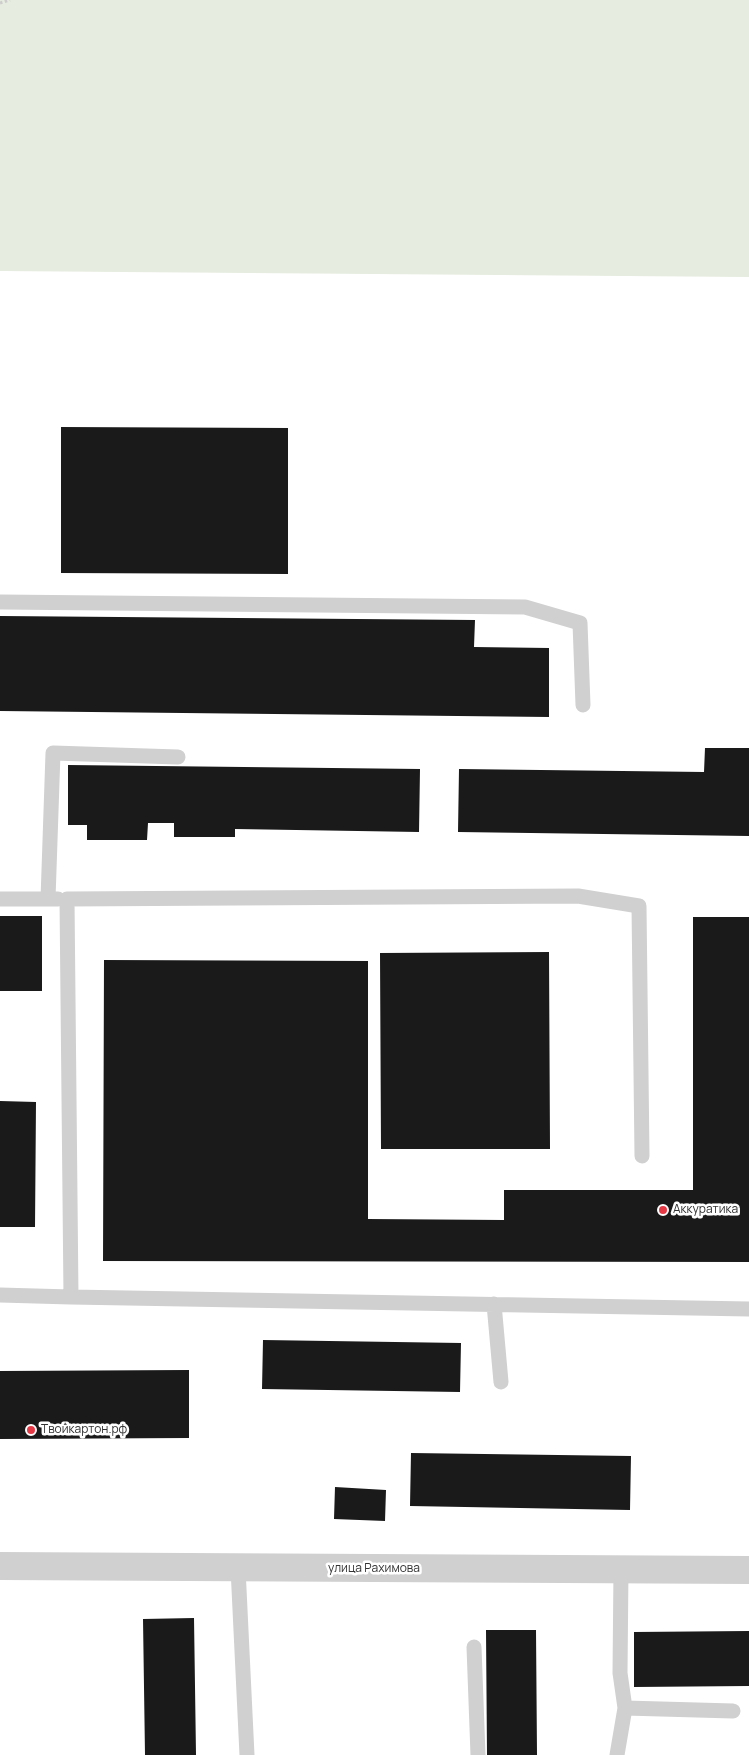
<!DOCTYPE html>
<html>
<head>
<meta charset="utf-8">
<style>
  body { margin:0 }
  canvas { display:block; background:#fff }
</style>
</head>
<body>
<canvas width="749" height="1755"></canvas>
<script>
const g = document.querySelector('canvas').getContext('2d');
g.lineJoin = 'round';
function fill(path, color) {
  g.fillStyle = color;
  g.fill(path, 'evenodd');
}
function toPath(rows) {
  const path = new Path2D();
  for (const r of rows) {
    path.moveTo(r[0], r[1]);
    for (let i = 2; i < r.length; i += 2) path.lineTo(r[i], r[i + 1]);
  }
  return path;
}
function stroke(path, color, width, dash) {
  g.strokeStyle = color;
  g.lineWidth = width;
  g.lineCap = dash ? 'butt' : 'round';
  g.setLineDash(dash || []);
  g.stroke(path);
}
function write(font, color, halo, rows, align = 'center') {
  g.font = font + ' Manrope,sans-serif';
  g.lineWidth = 5;
  g.setLineDash([]);
  g.textBaseline = 'middle';
  g.strokeStyle = halo;
  g.fillStyle = color;
  for (const [text, x, y, turn = 0] of rows) {
    g.save();
    g.translate(x, y);
    g.rotate((+turn || 0) * Math.PI / 180);
    g.textAlign = isNaN(turn) ? turn : align;
    if (halo) g.strokeText(text, 0, 0);
    g.fillText(text, 0, 0);
    g.restore();
  }
}
fill(toPath([
  [0,0,749,0,749,277,0,271]
]), '#e6ecdf');
fill(toPath([
  [61,427,288,428,288,574,61,573],
  [0,616,475,620,474,647,549,648,549,717,0,711],
  [705,748,749,748,749,836,458,832,459,769,704,772],
  [68,765,420,769,419,832,235,829,235,837,174,837,174,823,148,823,147,840,87,840,87,825,68,825],
  [0,916,42,916,42,991,0,991],
  [693,917,749,917,749,1262,103,1261,104,960,368,961,368,1219,504,1220,504,1190,693,1190],
  [549,952,550,1149,381,1149,380,953],
  [0,1101,36,1102,35,1227,0,1227],
  [263,1340,461,1343,460,1392,262,1389],
  [189,1370,189,1438,0,1439,0,1371],
  [411,1453,631,1456,630,1510,410,1506],
  [335,1487,386,1490,385,1521,334,1519],
  [194,1618,196,1755,145,1755,143,1619],
  [486,1630,536,1630,537,1755,487,1755],
  [749,1631,749,1686,634,1687,634,1632]
]), '#1a1a1a');
stroke(toPath([
  [0,3,10,0]
]), '#cdcdcd', 3, [2.5, 2.5]);
stroke(toPath([
  [0,602,525,607,580,623,583,705],
  [0,899,58,899],
  [48,899,53,753,178,757],
  [0,1295,71,1297,67,899,578,896,639,906,642,1156],
  [71,1297,749,1309],
  [494,1304,501,1382],
  [238,1568,247,1755],
  [474,1647,478,1755],
  [625,1708,733,1711],
  [617,1755,625,1708,620,1673,621,1569]
]), '#d0d0d0', 15);
stroke(toPath([
  [0,1566,749,1570]
]), '#d0d0d0', 28);
for (const [x, y, r, color] of [
  [663,1210,5,"#e63946"],
  [31,1430,5,"#e63946"]
]) {
  const dot = new Path2D();
  dot.arc(x, y, r, 0, 2 * Math.PI);
  g.fillStyle = color;
  g.fill(dot);
  stroke(dot, '#fff', 2);
}
write('12px', '#333', '#fff', [
  ["Аккуратика",673,1210],
  ["Твойкартон.рф",41,1430]
], 'left');
write('12px', '#333', '#fff', [
  ["улица Рахимова",374,1569]
]);
</script>
</body>
</html>
